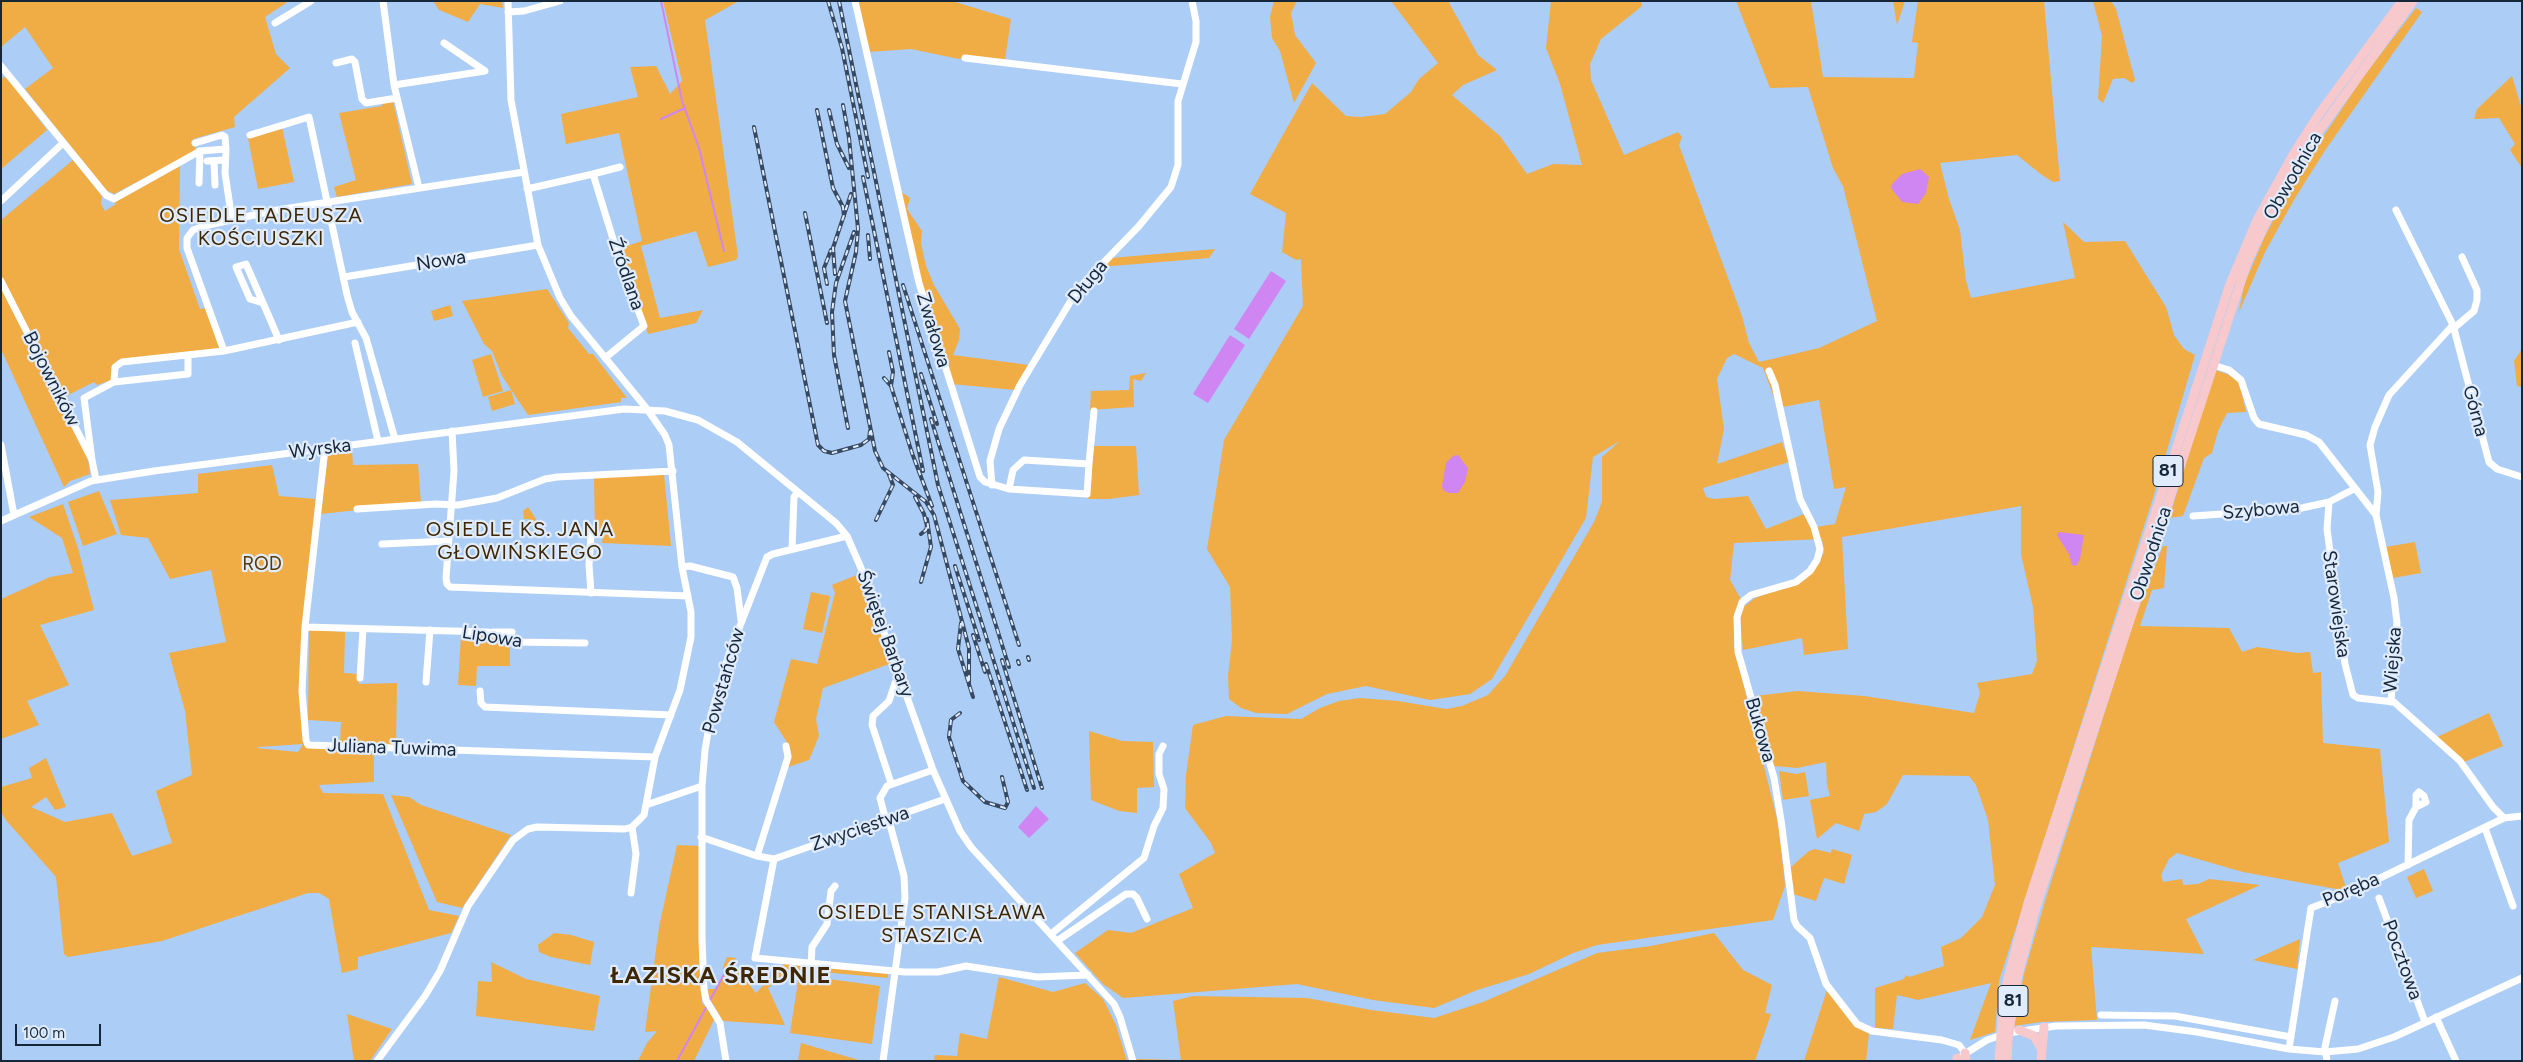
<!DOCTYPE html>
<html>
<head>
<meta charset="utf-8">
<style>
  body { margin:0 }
  #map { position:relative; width:2523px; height:1062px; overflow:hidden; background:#accdf6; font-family:Figtree,sans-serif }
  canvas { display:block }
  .frame { position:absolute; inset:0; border:2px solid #17273a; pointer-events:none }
  .scale { position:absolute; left:15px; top:1024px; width:86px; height:22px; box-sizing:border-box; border:2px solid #17273a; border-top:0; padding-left:6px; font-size:15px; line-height:18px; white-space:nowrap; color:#17273a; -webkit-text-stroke:4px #e0ecfc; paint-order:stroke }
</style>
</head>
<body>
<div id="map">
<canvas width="2523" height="1062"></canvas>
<div class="frame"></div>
<div class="scale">100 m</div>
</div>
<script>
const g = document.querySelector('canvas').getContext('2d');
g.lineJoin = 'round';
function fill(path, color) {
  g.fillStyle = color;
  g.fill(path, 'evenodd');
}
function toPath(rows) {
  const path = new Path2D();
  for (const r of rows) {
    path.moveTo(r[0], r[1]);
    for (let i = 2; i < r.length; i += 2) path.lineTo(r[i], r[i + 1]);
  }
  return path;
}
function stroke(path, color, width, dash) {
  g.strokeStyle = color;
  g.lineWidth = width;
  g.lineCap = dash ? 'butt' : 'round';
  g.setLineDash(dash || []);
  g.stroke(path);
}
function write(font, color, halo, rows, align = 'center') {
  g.font = font + ' Figtree,sans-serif';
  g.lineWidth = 4.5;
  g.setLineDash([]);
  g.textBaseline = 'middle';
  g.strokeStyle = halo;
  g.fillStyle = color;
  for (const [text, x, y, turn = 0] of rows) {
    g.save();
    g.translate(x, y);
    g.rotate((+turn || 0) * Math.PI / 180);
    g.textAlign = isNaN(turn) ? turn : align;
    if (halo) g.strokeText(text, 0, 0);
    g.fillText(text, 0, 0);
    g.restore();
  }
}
fill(toPath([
  [1,1,289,1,265,17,276,54,290,68,234,117,235,127,193,139,196,151,114,194,106,190,25,89,53,68,25,27,1,47],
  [433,1,502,1,503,8,480,4,468,22,439,10],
  [663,1,739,1,705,20,738,256,736,260,708,267,696,231,641,246,660,318,703,310,696,323,648,334,620,248,642,241,619,133,566,144,561,114,638,97,630,67,656,66,670,94,682,81],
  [858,1,952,1,1011,19,1005,60,968,56,959,59,911,49,868,52],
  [1274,1,1297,1,1291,13,1295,35,1316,63,1294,103,1280,51,1272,38,1270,17],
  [1391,1,1448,1,1478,55,1497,70,1463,85,1452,95,1500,136,1527,174,1553,164,1582,165,1560,84,1546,48,1551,1,1641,1,1642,6,1601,39,1590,64,1591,80,1624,155,1678,132,1682,137,1679,145,1742,316,1749,343,1759,362,1819,348,1877,321,1843,186,1833,168,1808,87,1770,88,1736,1,1811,1,1823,77,1914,78,1918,43,1912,42,1918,1,2044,1,2060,181,2053,182,2042,175,2017,155,1940,163,1949,199,1960,230,1966,281,1971,298,2075,278,2063,222,2084,242,2125,241,2166,307,2174,335,2184,349,2195,355,2153,498,1999,981,1995,1032,1970,1040,1991,983,1918,1000,1897,995,1893,1029,1875,1028,1875,988,1904,979,1906,975,1909,977,1944,966,1941,947,1961,938,1982,917,1995,885,1988,820,1976,785,1969,776,1903,775,1887,804,1876,812,1864,814,1859,831,1836,823,1817,839,1810,800,1830,796,1827,785,1826,762,1797,768,1773,766,1755,696,1797,691,1864,696,1974,713,1980,693,1977,683,2032,674,2037,661,2033,607,2021,554,2021,506,1842,537,1848,649,1804,655,1802,638,1743,650,1740,618,1744,607,1734,613,1734,646,1779,827,1785,886,1773,920,1597,945,1573,953,1529,974,1477,990,1434,1008,1373,1000,1297,984,1123,998,1103,984,1075,953,1108,930,1131,933,1193,908,1179,874,1215,853,1211,843,1185,808,1186,775,1193,725,1226,716,1301,719,1320,708,1339,701,1360,698,1398,701,1446,709,1462,706,1488,695,1505,676,1594,522,1602,502,1602,457,1620,441,1593,457,1586,518,1492,679,1470,694,1430,700,1366,686,1327,694,1287,714,1256,713,1241,708,1229,699,1228,676,1232,640,1230,587,1207,549,1224,440,1303,306,1301,259,1296,260,1282,252,1286,213,1250,194,1312,83,1346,116,1361,117,1385,114,1411,92,1419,79,1438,63],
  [1734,354,1763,368,1778,408,1819,400,1834,489,1846,487,1835,524,1816,527,1804,514,1766,529,1748,496,1714,499,1706,497,1703,488,1789,462,1782,442,1717,464,1724,429,1717,379,1727,358],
  [1822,539,1824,553,1806,579,1755,598,1745,606,1730,580,1734,543],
  [1893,1,1905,1,1897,25],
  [2093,1,2111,1,2116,9,2135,80,2132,83,2124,78,2113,79,2103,103,2098,99,2102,36],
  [2416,8,2422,12,2326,149,2295,198,2265,252,2239,312,2244,285,2265,236,2298,174,2364,76],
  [2512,76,2522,110,2522,168,2510,150,2515,144,2499,118,2474,119,2477,109],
  [7,77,47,130,1,169,1,78],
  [393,101,412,184,337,197,334,187,356,180,339,113,382,106,383,102],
  [282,127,294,182,258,189,248,138],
  [73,160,102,196,101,204,105,211,116,204,114,201,180,164,179,249,200,309,205,308,221,348,118,360,112,366,111,380,97,385,94,382,64,397,1,277,1,220],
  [900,191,910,198,907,209,922,231,921,243,926,266,934,285,960,329,959,340,953,355,1029,365,1015,390,951,384,921,280],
  [1215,249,1209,258,1100,267,1111,258],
  [1,287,88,458,90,474,70,481,64,487,1,349],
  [547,289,569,323,568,328,589,354,593,354,627,398,621,398,621,402,528,415,502,376,492,351,484,344,462,301],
  [450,305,453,316,434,321,431,311],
  [2522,349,2522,387,2517,386,2514,361],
  [491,354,503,391,483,397,472,360],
  [2215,370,2227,374,2239,381,2246,412,2227,413,2218,431,2212,453,2204,458,2183,516,2169,518],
  [1146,373,1141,381,1133,379,1134,407,1090,410,1091,391,1129,390,1130,376],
  [511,390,515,404,492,411,488,397],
  [1092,446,1136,446,1139,495,1109,499,1088,499],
  [352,450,353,465,418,464,421,503,321,514,328,454],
  [272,465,279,496,316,499,303,627,304,744,374,749,374,782,319,785,323,793,383,794,429,910,459,916,451,933,358,957,358,969,342,973,329,899,319,893,308,893,162,941,68,957,64,954,56,877,5,819,1,812,1,787,32,778,29,768,46,758,66,807,55,810,46,797,31,807,65,822,112,813,132,856,172,843,156,791,192,775,185,711,169,653,226,642,211,570,170,579,148,538,121,535,110,500,198,493,198,474],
  [303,744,298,752,257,748,258,747],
  [664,474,671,546,602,543,603,534,595,533,594,477],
  [99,491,117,534,83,546,68,502],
  [63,504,78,548,94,610,40,625,69,685,27,701,39,725,1,739,1,599,50,577,73,573,62,538,29,517],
  [528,507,536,519,533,524,530,523,529,519,524,519,523,511],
  [2415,542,2421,573,2393,578,2385,547],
  [2163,546,2167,546,2164,588,2152,590,2140,626,2229,628,2242,652,2257,647,2297,653,2310,652,2313,673,2321,672,2323,743,2380,749,2389,842,2338,863,2347,891,2243,872,2177,853,2169,859,2161,875,2163,882,2182,879,2183,885,2198,884,2209,879,2260,885,2186,919,2204,954,2091,947,2097,1020,2041,1022,2014,1026,2024,974,2045,901,2134,620],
  [859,574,892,663,823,688,816,719,819,736,809,760,788,767,792,756,788,744,774,722,791,659,817,664,835,593,832,585],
  [811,592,830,596,822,633,803,629],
  [309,629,345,632,344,673,358,674,359,684,397,683,396,746,340,744,341,722,308,720],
  [501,635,510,645,510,666,477,666,476,686,458,685,461,636],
  [2489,713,2503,746,2464,762,2437,737],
  [1089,731,1122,741,1153,742,1154,787,1137,788,1137,813,1119,811,1091,800],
  [1779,771,1796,774,1805,772,1809,796,1783,800],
  [391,795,409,797,421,805,511,835,462,908,437,902],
  [677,845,700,846,699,939,702,1003,715,1018,694,1061,638,1061,647,1043,657,1031,645,1032,659,927],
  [1815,849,1831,853,1832,849,1852,855,1844,884,1824,878,1816,901,1793,894,1791,867,1809,851],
  [2424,869,2433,891,2416,898,2407,877],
  [554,933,571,935,594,942,590,965,551,957,539,952,538,945],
  [1714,933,1743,970,1772,985,1765,1013,1771,1014,1755,1061,1137,1061,1136,1059,1181,1060,1173,1001,1193,996,1307,998,1371,1010,1434,1018,1483,1002,1597,953,1651,946],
  [2300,939,2297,969,2253,960],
  [727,957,736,958,735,966,756,993,785,963,880,973,888,974,888,978,789,969,768,988,785,1025,723,1021,708,996,706,989,715,989,723,976,723,967],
  [491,962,526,979,600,996,594,1031,476,1016,478,981,492,982],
  [799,975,880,986,872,1044,790,1033],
  [999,977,1053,992,1085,983,1103,999,1116,1025,1127,1061,934,1061,935,1055,957,1056,960,1033,987,1039],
  [1827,990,1869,1033,1866,1061,1804,1061],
  [347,1014,392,1029,370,1061,354,1061],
  [801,1043,862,1061,798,1061]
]), '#f0ac45');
fill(toPath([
  [1920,169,1929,177,1926,193,1918,204,1902,202,1891,188,1892,184,1902,174],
  [1271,271,1286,281,1249,339,1234,329],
  [1230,335,1245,345,1208,403,1193,394],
  [1458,455,1468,468,1465,482,1458,493,1450,493,1444,491,1442,486,1446,463,1453,456],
  [2059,532,2084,535,2080,559,2076,566,2072,565,2069,554,2060,540,2057,535],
  [1036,806,1049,819,1029,838,1018,827]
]), '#cf86f2');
stroke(toPath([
  [661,1,682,101,699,148,724,251],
  [661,119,685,108],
  [709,1002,728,967],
  [677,1061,707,1006]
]), '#cf86f2', 2);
stroke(toPath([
  [383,1,394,85,419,188],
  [855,1,919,283,980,477,985,482,1009,489,1013,470,1024,460,1089,464,1094,411],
  [508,12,524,11,560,1],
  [275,23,311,1],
  [965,58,1182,84],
  [336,63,352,59,355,62,362,99,366,103,397,98],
  [1,66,106,195,114,199,200,151,226,149,225,173,232,220],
  [394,85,485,71,444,43],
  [250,135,309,117,347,295,352,312,366,338,395,439],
  [195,143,222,135,225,137,226,149],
  [207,161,225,160],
  [214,161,215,185],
  [593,174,620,167],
  [199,183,200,151],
  [527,189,593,174,621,265,644,326,605,358],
  [1,201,63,143],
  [2396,210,2453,325,2489,462,2497,469,2522,477],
  [344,277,538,245],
  [1,281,92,460,96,480],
  [263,303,250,299,236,267,246,264,267,312,279,340],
  [358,322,224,351,187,248,187,238,193,230,204,226,277,210,524,172],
  [2454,328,2474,311,2477,300,2477,290,2462,257],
  [355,343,378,441],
  [2213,365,2229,370,2241,380,2254,418,2259,424,2306,435,2319,442,2376,515,2394,598,2397,623,2391,702],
  [1769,371,1775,385,1800,499,1814,527,1820,549,1817,560,1810,571,1796,582,1751,595,1742,602,1737,617,1738,652,1774,778,1781,820,1794,920,1797,926,1810,938,1826,984,1857,1024,1872,1031,1942,1040,1959,1045,1965,1053],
  [114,382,188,374,188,355],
  [452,431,454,471,446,578,447,584,450,587,688,596],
  [1,445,14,515],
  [325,448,305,627,302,691,306,740,308,745,655,757],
  [92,460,84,398,114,382,115,367,122,362,224,351],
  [992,485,990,461,999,429,1020,385,1078,289,1139,226,1171,187,1178,165,1178,101,1196,42,1196,21,1192,1],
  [1009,489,1087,494,1089,464],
  [2354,489,2329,502,2327,529,2345,664,2353,695,2358,698,2394,702,2460,761,2493,807,2504,818],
  [357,509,436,504,458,505,497,498,545,479,557,477,673,471],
  [2376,515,2378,492,2370,445,2375,427,2389,395,2453,325],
  [2193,516,2297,509,2329,502],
  [1,521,91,481,154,471,624,409,665,411,698,420,737,442,836,523,847,536,861,568,933,770,960,831,971,847,1114,1004,1120,1017,1133,1061],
  [591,534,589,565,591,593],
  [382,544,448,541],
  [792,549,794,497,798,492],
  [682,567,690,566,733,577,737,588,741,620],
  [305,627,488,632,512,642,585,643],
  [493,632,512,632],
  [360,678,363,629],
  [426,682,430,630],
  [480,691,481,703,485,707,671,715],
  [891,783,872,725,873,716,889,701,895,683,901,678],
  [646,805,702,786],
  [886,821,880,798,887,786,933,770],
  [2485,828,2513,906],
  [701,837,757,856,774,859,945,799],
  [757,856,788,757,786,746],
  [774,859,755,958,905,972,938,972,966,966,1037,977,1088,975],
  [2408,865,2409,820,2416,807,2426,802,2424,796,2419,792,2416,795,2416,807],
  [631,893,636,854,632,827],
  [2379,898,2425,1022],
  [1051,934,1144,858,1154,826,1163,808,1164,789,1159,774,1159,754,1163,746],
  [1057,941,1126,894,1133,894,1137,898,1147,919],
  [811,965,812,947,827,924,831,891,835,886],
  [2101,1015,2175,1016,2291,1037],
  [2436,1017,2456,1061],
  [2289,1049,2311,908,2347,894,2504,818,2522,816],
  [1963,1055,1987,1040,2008,1033,2056,1026,2144,1025,2197,1032,2289,1049,2325,1052,2358,1049,2394,1037,2522,978],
  [377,1061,425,996,440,971,468,906,513,840,528,829,537,827,625,829,632,827,644,815,655,757,680,690,691,637,691,612,682,567,669,445,665,435,647,409,571,316,560,298,538,245,511,100,508,1],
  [726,1061,720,1023,706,1000,704,989,702,939,702,786,705,750,711,715,729,654,767,557,773,554,847,536],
  [883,1061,905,898,904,876,889,821],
  [2327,1061,2325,1047,2335,1001]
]), '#fff', 7);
stroke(toPath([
  [2019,1030,2034,1036,2041,1048],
  [1965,1053,1966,1061],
  [1957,1058,1958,1061],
  [1999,1061,2004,994,2028,903,2230,284,2257,220,2294,153,2319,114,2402,1],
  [2007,1061,2008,1040,2016,983,2036,907,2247,263,2275,203,2306,149,2413,1],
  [2041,1061,2044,1027]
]), '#f7c9cd', 9);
const rail = toPath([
  [828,1,842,48,868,177],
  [839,1,938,485,1034,788],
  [843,105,849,138,858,229,856,252,845,301,875,451,883,468,926,502,934,515,969,648,969,685],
  [817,110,833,188,843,207,844,216],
  [829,110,837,144,849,168],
  [754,127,818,445,824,451,832,453,861,445,869,439,870,431],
  [863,177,923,471],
  [805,213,827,323],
  [868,235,870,259],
  [835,274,833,248,851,194],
  [827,284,824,268,831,250],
  [903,285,1019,645],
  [889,352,893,372,891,386],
  [921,374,937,424],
  [884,378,891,386,912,453,932,506],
  [931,419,1009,667],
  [848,428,834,355,832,312,836,283,854,232],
  [915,497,924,514,927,526,926,530,921,534],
  [876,520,893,485,888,472],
  [955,566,979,640],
  [921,582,931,547,927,519],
  [961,623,958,649,973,697],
  [973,635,985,672],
  [1028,657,1029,660],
  [1002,660,1042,788],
  [1018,661,1019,664],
  [986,664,1027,790],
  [960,713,951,720,949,737,963,781,985,802,1005,808,1008,802,1002,777]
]);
stroke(rail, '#364961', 4);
stroke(rail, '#e0ecfc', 2, [5.5]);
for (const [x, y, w] of [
  [2168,471,30],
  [2013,1001,30]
]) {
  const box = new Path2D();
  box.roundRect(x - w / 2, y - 15.5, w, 31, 4);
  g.fillStyle = '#e0ecfc';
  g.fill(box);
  stroke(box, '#17273a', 1);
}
write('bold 18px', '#17273a', null, [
  ["81",2168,471],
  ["81",2013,1001]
]);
write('19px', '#17273a', '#e0ecfc', [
  ["Obwodnica",2293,176,-60],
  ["Nowa",441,261,-9],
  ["Źródlana",626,274,71],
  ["Długa",1088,282,-51],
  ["Zwałowa",933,330,73],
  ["Bojowników",51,379,63],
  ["Górna",2475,411,75],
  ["Wyrska",320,449,-7],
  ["Szybowa",2261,510,-5],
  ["Obwodnica",2151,554,-72],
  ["Starowiejska",2336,604,82],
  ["Świętej Barbary",885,634,70],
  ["Lipowa",492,637,9],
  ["Wiejska",2393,660,-86],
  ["Powstańców",724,681,-74],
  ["Bukowa",1760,730,74],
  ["Juliana Tuwima",392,748,2],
  ["Zwycięstwa",860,829,-19],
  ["Poręba",2351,890,-23],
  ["Pocztowa",2402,960,70]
]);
write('19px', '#5a3a01', '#e0ecfc', [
  ["ROD",262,564]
]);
g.letterSpacing = '1px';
write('20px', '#3e2702', '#e0ecfc', [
  ["OSIEDLE TADEUSZA",261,216],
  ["KOŚCIUSZKI",261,239],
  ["OSIEDLE KS. JANA",520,530],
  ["GŁOWIŃSKIEGO",520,553],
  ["OSIEDLE STANISŁAWA",932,913],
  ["STASZICA",932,936]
]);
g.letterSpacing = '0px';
g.letterSpacing = '1px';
write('bold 24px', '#3e2702', '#e0ecfc', [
  ["ŁAZISKA ŚREDNIE",721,976]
]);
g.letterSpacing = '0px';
</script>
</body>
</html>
